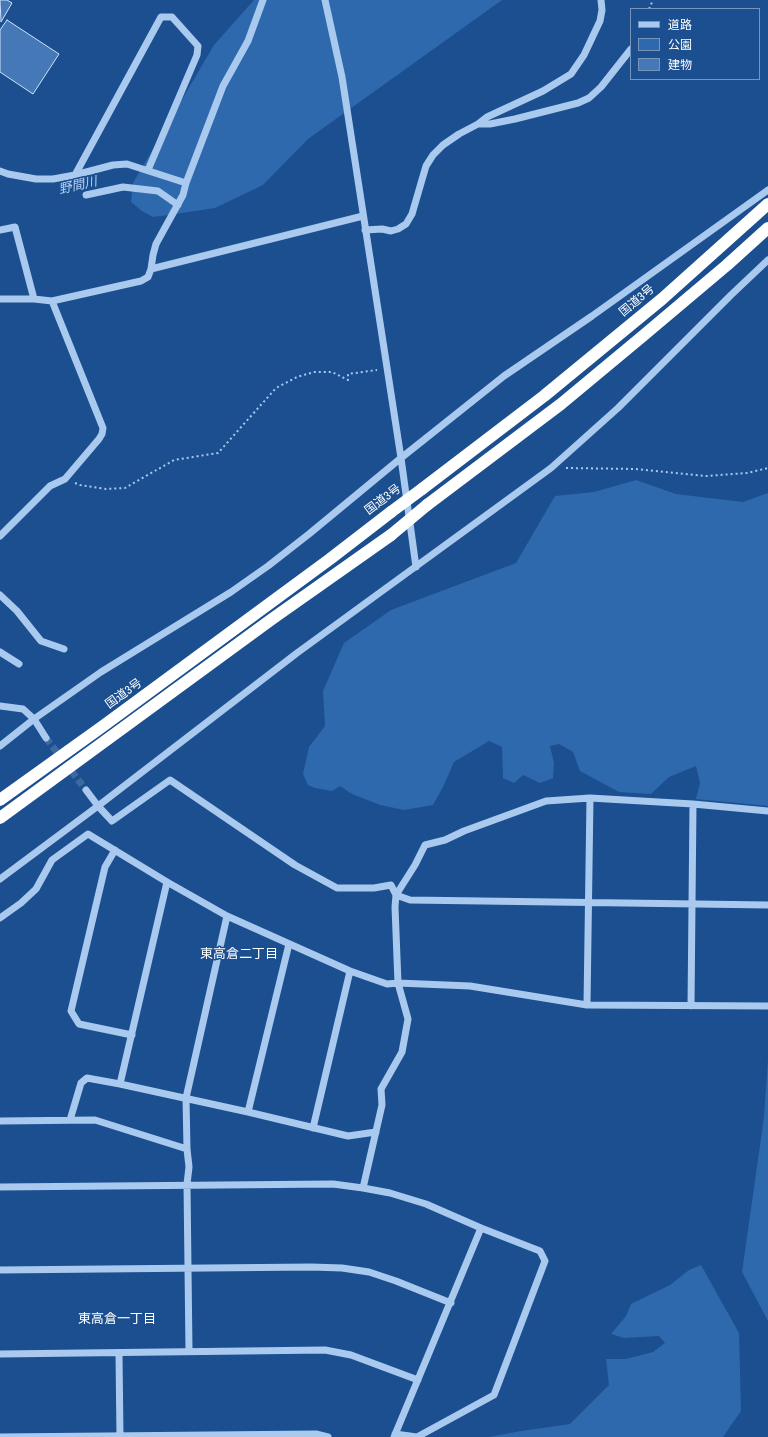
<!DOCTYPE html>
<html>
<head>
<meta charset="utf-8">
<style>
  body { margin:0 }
  #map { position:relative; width:768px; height:1437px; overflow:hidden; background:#1b4f8f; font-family:"Archivo Narrow","Noto Sans JP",sans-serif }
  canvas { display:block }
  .legend { position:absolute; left:630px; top:8px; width:130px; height:72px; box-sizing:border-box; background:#1b4f8f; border:1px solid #7695bc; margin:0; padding:5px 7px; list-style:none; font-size:12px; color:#fff }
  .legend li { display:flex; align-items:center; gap:8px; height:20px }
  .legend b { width:20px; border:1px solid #7695bc }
</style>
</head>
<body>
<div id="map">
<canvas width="768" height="1437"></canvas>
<ul class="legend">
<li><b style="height:5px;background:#a9c9ee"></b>道路</li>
<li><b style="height:11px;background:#2e69ad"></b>公園</li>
<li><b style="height:11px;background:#4478b7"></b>建物</li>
</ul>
</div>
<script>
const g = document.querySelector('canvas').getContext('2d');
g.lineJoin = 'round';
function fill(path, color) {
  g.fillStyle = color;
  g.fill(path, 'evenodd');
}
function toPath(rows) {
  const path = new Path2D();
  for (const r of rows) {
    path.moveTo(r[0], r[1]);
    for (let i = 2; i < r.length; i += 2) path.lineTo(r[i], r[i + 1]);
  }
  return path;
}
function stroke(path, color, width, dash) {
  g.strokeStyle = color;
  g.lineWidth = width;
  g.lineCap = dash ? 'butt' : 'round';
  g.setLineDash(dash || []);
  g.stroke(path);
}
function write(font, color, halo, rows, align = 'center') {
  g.font = font + ' "Archivo Narrow","Noto Sans JP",sans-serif';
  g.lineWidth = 3;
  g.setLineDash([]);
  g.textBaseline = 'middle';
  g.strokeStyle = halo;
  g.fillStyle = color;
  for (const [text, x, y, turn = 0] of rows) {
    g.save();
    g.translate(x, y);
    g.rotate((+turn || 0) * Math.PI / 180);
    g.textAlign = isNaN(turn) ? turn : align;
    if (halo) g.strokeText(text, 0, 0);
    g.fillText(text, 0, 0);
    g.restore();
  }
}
fill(toPath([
  [254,0,502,0,308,139,263,185,215,208,169,215,153,217,142,211,131,202,133,183,214,45],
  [636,480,676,494,743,502,768,493,768,806,696,799,700,783,696,766,669,777,651,794,619,792,580,771,573,752,559,744,550,746,554,763,553,778,540,783,523,775,514,783,503,778,502,747,489,741,454,762,443,787,433,805,404,810,380,805,352,794,340,786,332,791,315,788,308,785,303,774,309,747,325,726,323,691,344,643,391,610,516,563,555,496,594,492],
  [768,1059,768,1321,742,1272,764,1117],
  [701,1265,739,1333,741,1411,723,1437,489,1437,521,1431,570,1424,609,1385,606,1359,626,1359,653,1352,665,1343,659,1336,624,1338,611,1334,626,1316,631,1304,670,1285,689,1270]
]), '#2e69ad');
const building = toPath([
  [0,0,7,0,12,3,1,22,0,0],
  [7,20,59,54,33,94,0,72,0,30,7,20]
]);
fill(building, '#4478b7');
stroke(building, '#cfe3fa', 1);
stroke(toPath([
  [46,738,86,790]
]), '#3d69a0', 7, [7, 3.5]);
stroke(toPath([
  [649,9,653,0],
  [566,468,636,469,706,476,747,473,768,468],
  [75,483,80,485,106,489,125,488,174,460,218,453,276,388,297,377,314,372,332,372,348,380,348,374,377,370]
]), '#a9c9ee', 2, [2, 3]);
stroke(toPath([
  [325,0,342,77,401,458,416,567],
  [478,124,487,117,543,91,571,74,584,55,600,21,602,10,601,0],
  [0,171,8,174,36,179,53,179,75,175,113,165,127,164,186,183],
  [75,175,161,17,172,17,198,46,197,55,148,170],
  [86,195,123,187,158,191,178,205],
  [0,230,15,227,34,299],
  [365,230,382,229,391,231,398,229,406,224,412,214,426,166,433,155,443,145,459,134,478,124,490,124,515,119,578,103,589,98,601,87,631,49],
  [151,269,363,216],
  [0,299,34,299,52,301,141,281,148,277,151,269,153,255,156,244,183,195,186,183,223,86,248,41,263,0],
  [0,536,50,486,65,479,99,439,102,434,103,428,52,301],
  [0,595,17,611,41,641,64,649],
  [0,652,19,664],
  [0,706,23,709,34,719,46,738],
  [0,746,34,719,101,672,231,592,268,566,309,534,401,458,504,376,592,316,768,190],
  [86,790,98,806,112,821,170,780,295,865,337,888,374,888,391,885,396,895,410,900,768,905],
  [115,850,105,867,71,1011,79,1024,132,1035],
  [0,879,98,806,297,653,551,468,618,408,731,295,768,260],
  [167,882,120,1084,248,1112,348,1136,376,1132],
  [0,918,21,903,36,889,52,860,88,834,167,882,227,916,350,971,387,984,398,983,470,986,587,1005,768,1006],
  [587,1005,590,798],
  [691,1006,693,804],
  [248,1112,289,944],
  [70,1120,81,1083,87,1078,120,1084],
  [0,1121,95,1120,187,1149],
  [313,1128,350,971],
  [0,1187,333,1184,363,1188,390,1193,426,1204,481,1228,540,1251,545,1261,494,1395,417,1437,395,1434],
  [363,1188,382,1105,381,1089,402,1052,408,1019,398,983,395,907,396,895,415,865,425,845,445,840,464,831,546,801,590,798,693,804,768,811],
  [0,1270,311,1267,342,1268,369,1272,396,1281,451,1303],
  [189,1351,188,1268,187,1184,189,1167,187,1149,186,1098,227,916],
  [119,1353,120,1437],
  [0,1354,325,1350,351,1355,418,1380],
  [0,1437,316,1434,328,1437],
  [394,1437,481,1228]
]), '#a9c9ee', 7);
stroke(toPath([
  [422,489,544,396,662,299,768,204],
  [427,505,561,404,644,335,727,265,768,228],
  [0,800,103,726,330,559,391,512],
  [0,818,272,619,391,535]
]), '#fff', 12);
stroke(toPath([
  [391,512,422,489],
  [391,535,427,505]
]), '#fff', 12);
write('12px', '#fff', '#1b4f8f', [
  ["国道3号",637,301,-40],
  ["国道3号",383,500,-37],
  ["国道3号",124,694,-36]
]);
write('italic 13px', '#b5d3f5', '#1b4f8f', [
  ["野間川",78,186,-13]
]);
write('13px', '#fff', '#1b4f8f', [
  ["東高倉二丁目",239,955],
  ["東高倉一丁目",117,1320]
]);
</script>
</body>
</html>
